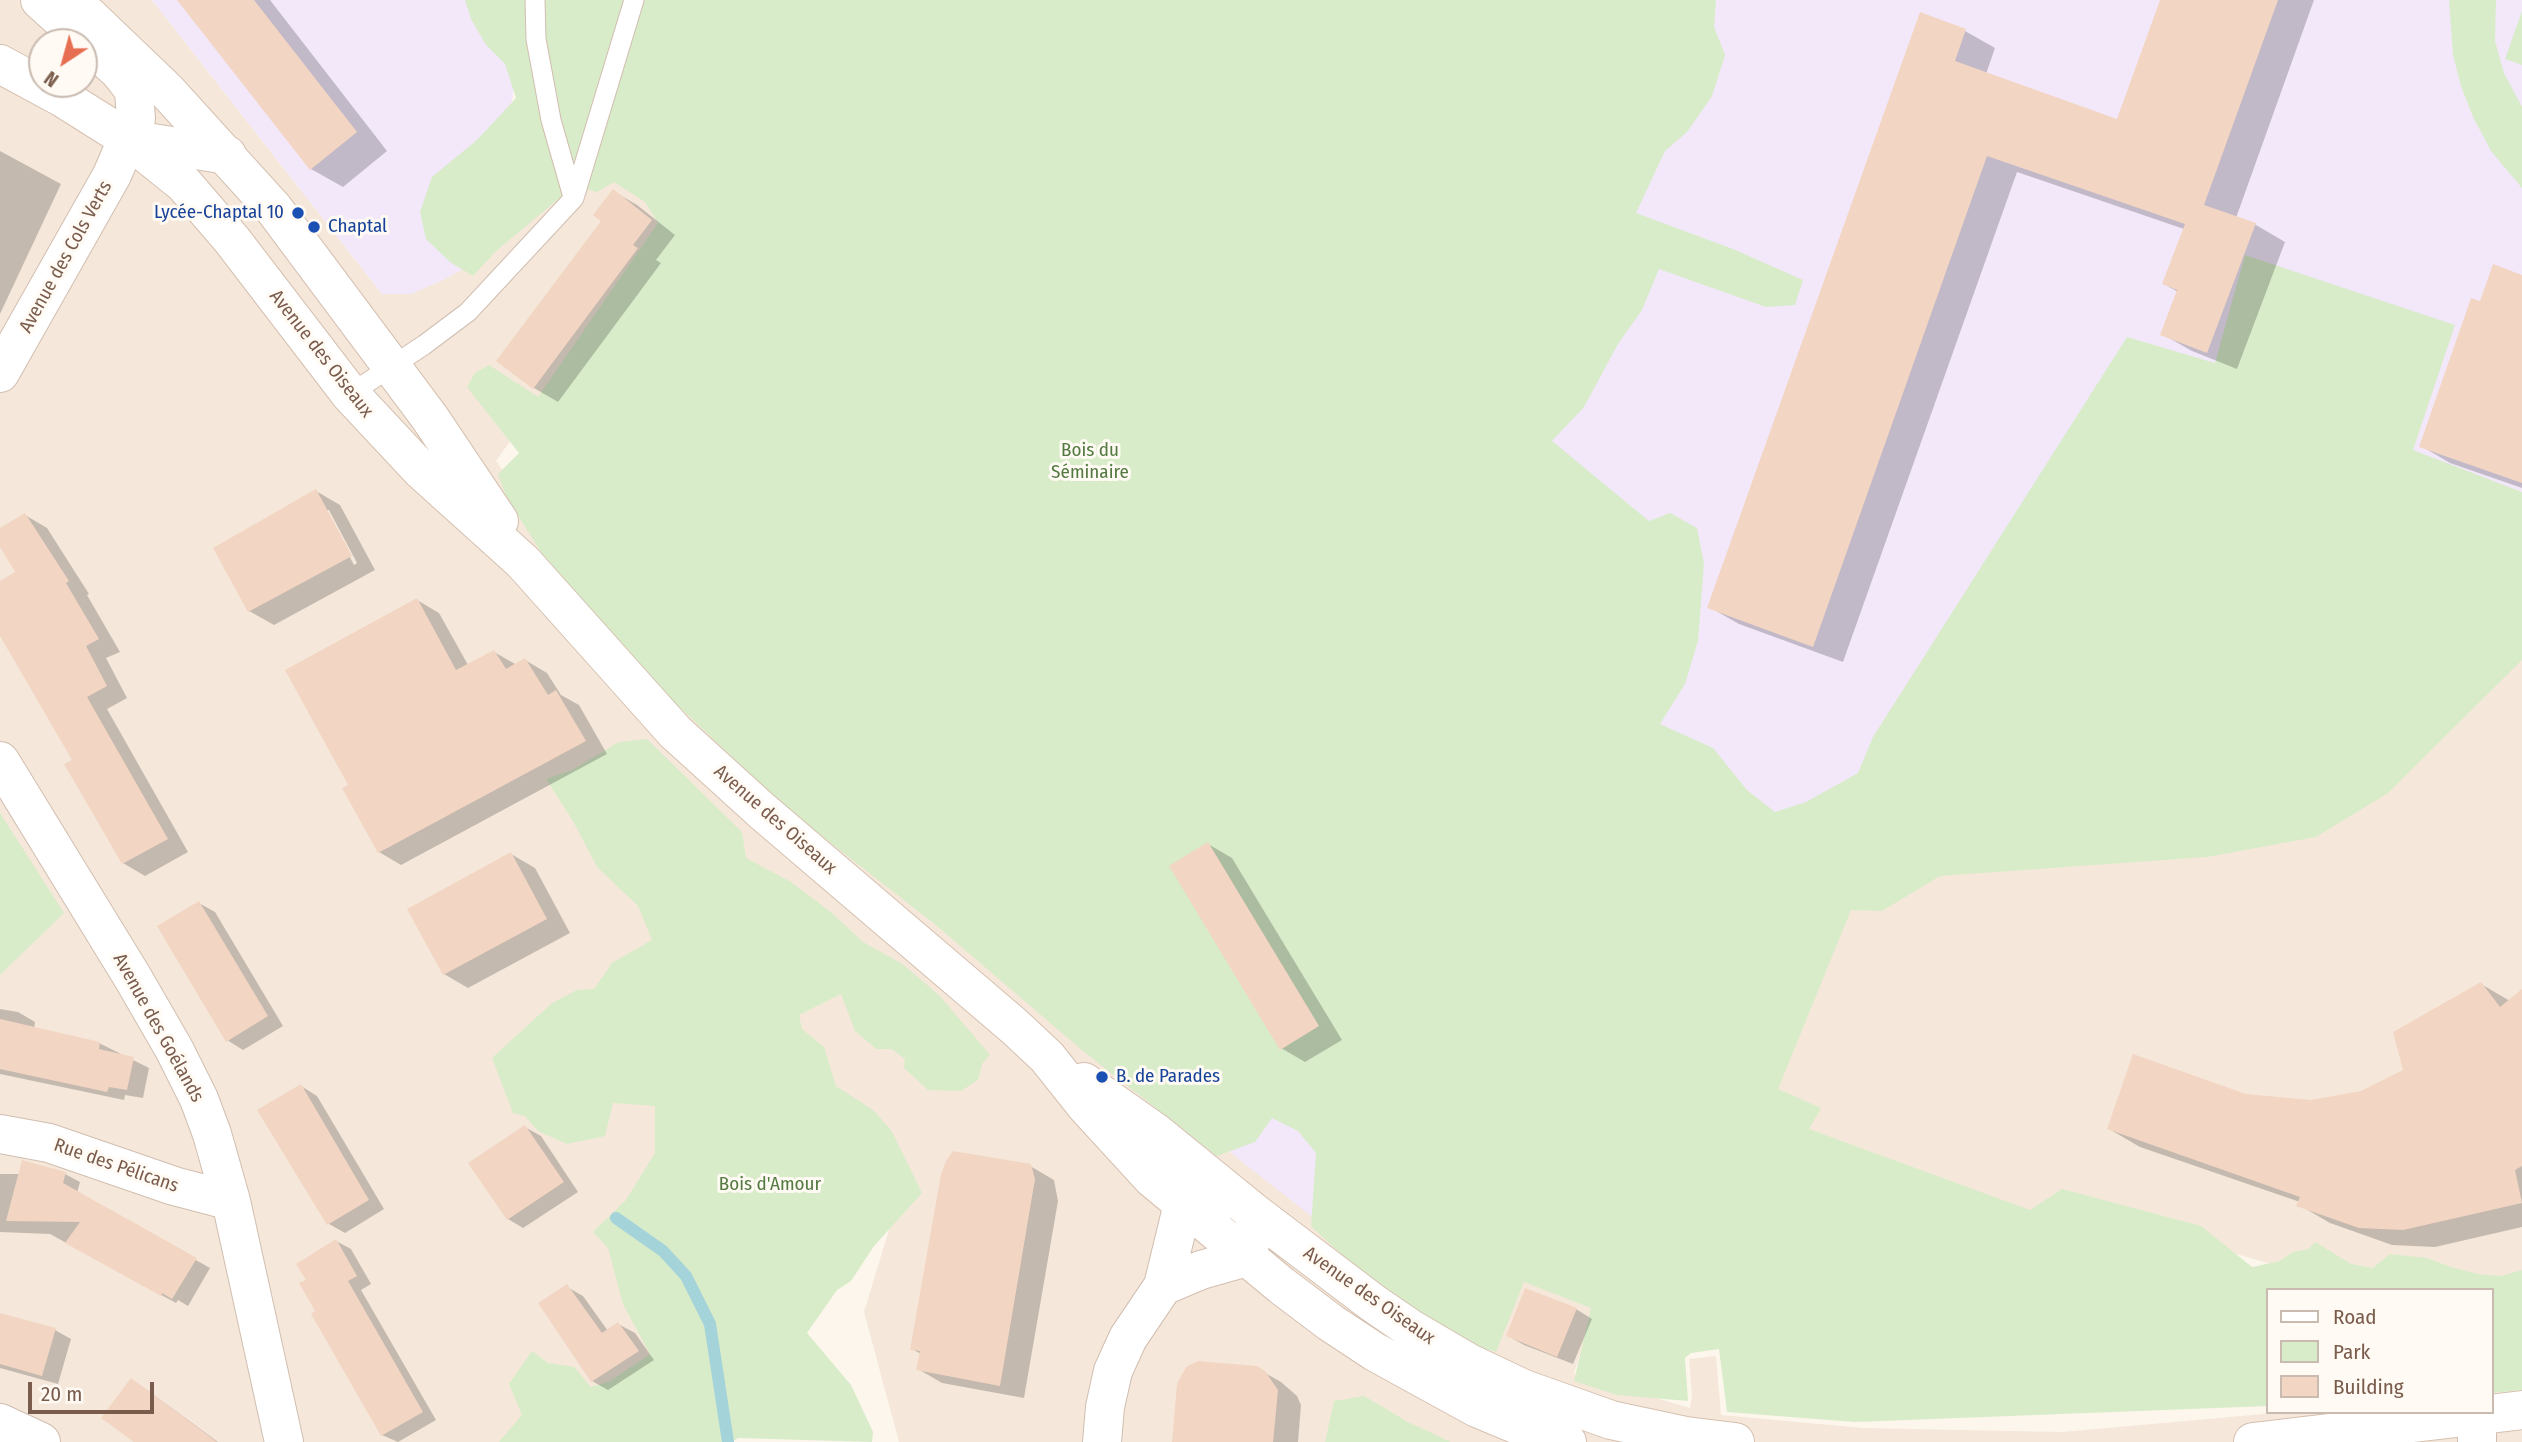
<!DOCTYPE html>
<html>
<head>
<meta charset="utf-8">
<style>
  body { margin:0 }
  #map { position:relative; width:2522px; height:1442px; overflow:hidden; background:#fdf6ec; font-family:"Fira Sans Condensed",sans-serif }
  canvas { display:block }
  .legend { position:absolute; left:2266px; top:1288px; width:228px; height:126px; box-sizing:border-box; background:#fffaf3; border:2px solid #cabbb1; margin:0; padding:9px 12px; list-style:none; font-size:21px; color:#7a5c4d }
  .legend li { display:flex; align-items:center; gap:14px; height:35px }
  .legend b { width:35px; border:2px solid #cabbb1 }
  .north { position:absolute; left:28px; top:28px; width:70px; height:70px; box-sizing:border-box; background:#fffaf3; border:2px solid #cabbb1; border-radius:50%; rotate:216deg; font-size:19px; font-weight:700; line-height:28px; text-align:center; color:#7a5c4d }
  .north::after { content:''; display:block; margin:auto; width:24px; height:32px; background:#e76f51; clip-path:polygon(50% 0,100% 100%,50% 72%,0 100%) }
  .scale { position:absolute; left:28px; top:1382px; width:126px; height:32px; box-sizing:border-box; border:4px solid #7a5c4d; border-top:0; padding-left:9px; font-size:21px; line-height:24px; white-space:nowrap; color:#7a5c4d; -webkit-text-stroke:5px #fffaf3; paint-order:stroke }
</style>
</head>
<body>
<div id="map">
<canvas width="2522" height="1442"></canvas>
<ul class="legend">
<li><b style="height:9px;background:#fff"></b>Road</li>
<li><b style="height:19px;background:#d8ecc9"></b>Park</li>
<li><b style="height:19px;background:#f3d5c3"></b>Building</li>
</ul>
<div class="north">N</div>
<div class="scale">20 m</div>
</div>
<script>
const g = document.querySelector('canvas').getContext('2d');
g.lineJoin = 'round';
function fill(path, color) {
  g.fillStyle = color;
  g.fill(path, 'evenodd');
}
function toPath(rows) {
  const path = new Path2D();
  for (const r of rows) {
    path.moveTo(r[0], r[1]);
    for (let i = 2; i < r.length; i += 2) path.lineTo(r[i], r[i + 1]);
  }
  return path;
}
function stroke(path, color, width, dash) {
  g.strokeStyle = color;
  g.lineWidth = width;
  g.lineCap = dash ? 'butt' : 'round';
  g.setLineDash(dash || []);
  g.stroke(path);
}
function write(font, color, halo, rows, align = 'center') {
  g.font = font + ' "Fira Sans Condensed",sans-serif';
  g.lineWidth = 6;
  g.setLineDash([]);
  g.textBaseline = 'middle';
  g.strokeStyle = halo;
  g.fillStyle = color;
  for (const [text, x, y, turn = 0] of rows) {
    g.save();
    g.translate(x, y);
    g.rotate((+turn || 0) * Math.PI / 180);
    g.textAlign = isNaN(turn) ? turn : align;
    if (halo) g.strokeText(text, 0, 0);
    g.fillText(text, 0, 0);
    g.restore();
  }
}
fill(toPath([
  [0,0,152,0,382,294,412,293,443,280,606,145,683,197,496,461,534,515,1525,1276,1596,1301,1574,1374,1690,1408,1692,1395,1689,1359,1716,1356,1721,1415,1863,1428,2062,1432,2286,1412,2492,1412,2522,1396,2522,1442,899,1442,864,1312,895,1210,622,1442,0,1442],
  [42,42,84,42,84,84,42,84],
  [2522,599,2522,1276,2472,1288,2312,1257,2295,1271,2078,1208,2055,1232,1696,1102,1884,862]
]), '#f5e8da');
fill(toPath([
  [152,0,523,0,496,251,443,280,411,294,382,294],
  [1553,0,2522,0,2522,599,2121,436,1459,1332,972,950]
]), '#f3e8fa');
fill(toPath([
  [465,0,1716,0,1714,27,1725,55,1712,96,1687,132,1665,151,1636,213,1733,249,1803,280,1795,305,1766,307,1659,269,1642,310,1618,344,1584,407,1552,441,1649,521,1670,513,1697,528,1704,564,1698,641,1685,684,1660,724,1713,748,1747,790,1775,812,1806,802,1858,773,1873,737,2127,337,2215,363,2245,255,2455,325,2413,450,2522,492,2522,660,2388,793,2316,837,2207,857,1940,876,1882,911,1851,910,1778,1089,1821,1108,1809,1129,2030,1210,2062,1189,2201,1226,2252,1267,2280,1261,2293,1252,2309,1249,2315,1242,2351,1264,2373,1268,2390,1254,2427,1258,2451,1267,2478,1274,2501,1276,2522,1270,2522,1390,2492,1393,2492,1290,2268,1290,2268,1406,1855,1422,1727,1412,1719,1349,1691,1353,1685,1358,1688,1401,1617,1395,1574,1381,1591,1308,1524,1282,1496,1352,1454,1340,1373,1284,1311,1226,1316,1153,1298,1131,1272,1118,1255,1142,1217,1156,1083,1051,937,926,786,808,615,646,544,557,506,496,498,474,519,453,467,387,475,373,489,365,538,397,658,223,645,202,614,182,597,192,574,186,496,251,473,276,450,262,426,239,420,212,432,177,477,140,516,98,505,64,486,45,471,19],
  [2449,0,2496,0,2495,41,2504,73,2522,107,2522,188,2491,151,2473,117,2461,86,2453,55],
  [2522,11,2522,65,2505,59],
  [647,739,742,832,746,858,791,882,832,913,863,942,901,963,939,995,990,1055,982,1064,978,1080,961,1091,928,1090,904,1068,905,1059,891,1049,876,1049,855,1031,841,994,799,1015,802,1029,824,1047,836,1086,873,1110,891,1130,922,1193,874,1246,851,1281,837,1290,807,1333,851,1385,873,1432,872,1442,738,1438,732,1442,499,1442,522,1415,509,1384,532,1351,548,1363,574,1367,591,1387,610,1381,650,1354,623,1304,608,1248,593,1232,626,1200,655,1153,655,1106,613,1103,605,1136,567,1144,538,1131,525,1116,513,1113,492,1058,552,1003,577,990,594,989,612,963,652,940,638,906,597,867,573,821,546,779,572,770,619,742],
  [0,813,64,913,0,975],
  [1364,1396,1408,1422,1451,1442,1325,1442,1334,1401]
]), '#d8ecc9');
fill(toPath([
  [179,0,270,0,387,151,343,187,311,169],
  [2162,0,2314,0,2236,218,2256,225,2285,242,2237,369,2192,351,2162,334,2178,292,2164,284,2184,229,2017,172,1843,662,1739,624,1709,607,1965,31,1995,48,1986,74,2118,121],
  [0,151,61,184,0,314],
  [613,191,637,205,675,235,656,260,661,263,558,402,534,388,498,360,603,220],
  [2522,276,2522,488,2450,463,2421,446,2481,304],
  [316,491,340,505,375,570,274,625,249,611],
  [325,510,329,510,357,563,354,565],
  [25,515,47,528,89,594,87,595,120,652,106,658,127,698,107,709,188,852,145,876,123,863,74,760,0,583,17,573,0,544,0,530],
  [417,600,439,613,468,665,494,652,517,665,525,660,547,673,561,695,579,705,607,754,401,865,379,852,351,786],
  [1208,844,1232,858,1342,1040,1305,1062,1281,1048],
  [511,854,535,868,570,933,468,988,444,974],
  [199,903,215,912,283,1026,243,1050,227,1040],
  [2481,984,2510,1001,2522,991,2522,1227,2435,1247,2392,1245,2330,1223,2299,1205,2300,1202,2140,1147,2109,1129,2246,1095,2311,1102,2361,1093,2405,1071],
  [0,1009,18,1012,35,1022,34,1029,99,1043,149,1068,143,1098,125,1095,124,1100,0,1074],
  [301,1086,317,1096,384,1209,345,1233,329,1224],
  [525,1127,541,1136,578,1192,523,1228,508,1219],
  [1030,1166,1054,1180,1058,1201,1024,1398,942,1383,918,1369,921,1354,912,1349],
  [0,1174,65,1174,80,1182,77,1193,210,1268,188,1306,178,1300,176,1303,50,1234,0,1232],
  [336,1241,351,1249,371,1284,361,1290,436,1420,398,1442,382,1435,317,1312],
  [567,1287,583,1296,608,1331,618,1324,635,1333,654,1360,608,1390,592,1381],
  [1576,1309,1592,1319,1573,1364,1524,1345,1508,1336],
  [0,1314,55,1330,71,1339,58,1384,0,1368],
  [1256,1368,1281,1382,1297,1396,1301,1405,1298,1442,1173,1442],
  [131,1380,147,1390,218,1442,137,1442]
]), '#0003');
stroke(toPath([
  [616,1218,663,1251,686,1276,710,1324,728,1442]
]), '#a5d3da', 12);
fill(toPath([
  [177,0,254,0,357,132,310,170],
  [2160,0,2278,0,2204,205,2256,223,2207,353,2160,335,2177,290,2162,284,2185,224,1987,156,1813,647,1707,608,1920,12,1966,29,1955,61,2117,119],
  [613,189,652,220,633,245,638,248,533,389,496,361,601,221,593,215],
  [2493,264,2522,275,2522,483,2419,447,2471,298,2480,301],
  [316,489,352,556,248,612,213,548],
  [25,513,69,581,66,583,99,639,86,646,107,686,87,697,168,839,122,864,64,764,72,760,0,636,0,581,15,572,0,547,0,528],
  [417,598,456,670,494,650,506,669,525,658,548,695,556,690,586,741,378,853,342,788,348,785,285,670],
  [1208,842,1319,1026,1280,1050,1169,866],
  [511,852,547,919,443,975,407,909],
  [199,901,268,1016,226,1042,157,926],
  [2481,982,2500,1007,2522,989,2522,1166,2515,1170,2522,1203,2403,1230,2359,1228,2296,1206,2300,1197,2107,1129,2133,1054,2246,1094,2311,1100,2361,1091,2403,1070,2393,1032],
  [0,1019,100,1042,99,1049,134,1057,127,1090,109,1087,107,1092,0,1069],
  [301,1084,369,1200,327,1225,257,1110],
  [525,1125,564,1182,507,1220,468,1163],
  [953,1151,1031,1164,1035,1179,1000,1386,916,1370,920,1351,910,1350,941,1174,946,1161],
  [22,1160,66,1172,63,1183,197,1258,172,1299,162,1293,161,1296,65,1243,80,1222,6,1221],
  [336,1239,357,1276,348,1281,423,1412,381,1436,311,1314,315,1311,299,1283,306,1280,296,1264],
  [567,1284,602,1333,618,1322,639,1351,591,1382,538,1303],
  [1525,1288,1577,1308,1557,1357,1506,1336],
  [0,1313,56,1328,42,1376,0,1364],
  [1198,1361,1257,1366,1265,1371,1278,1390,1273,1442,1172,1442,1177,1384,1186,1367],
  [131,1378,217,1442,134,1442,101,1418]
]), '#f3d5c3');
const service = toPath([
  [535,0,536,39,551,120,573,197],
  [350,394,424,345,468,312,574,198,634,0]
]);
const minor = toPath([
  [128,139,227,155],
  [0,373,112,175,136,119,134,91,127,81,118,70,40,0],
  [0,761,133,978,174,1049,199,1099,212,1134,231,1201,284,1442],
  [0,1134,49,1143,174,1186,231,1201],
  [1163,1286,1201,1270,1247,1257,1253,1230],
  [2477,1415,2477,1442],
  [0,1423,41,1442],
  [1102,1442,1105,1407,1113,1371,1128,1338,1163,1286,1183,1204,1213,1209]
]);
const secondary = toPath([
  [72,0,167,91,274,209,430,418,499,521],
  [0,64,63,98,128,139,184,184,232,240,350,394,422,471,523,562,675,732,762,811,1015,1027,1047,1057,1086,1106,1152,1178,1282,1286,1331,1323,1375,1352,1477,1408,1525,1428,1567,1442],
  [1084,1082,1155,1132,1257,1215,1373,1303,1411,1329,1469,1363,1524,1389,1611,1420,1686,1436,1735,1442],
  [2253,1442,2522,1410]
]);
stroke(service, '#d1beb0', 21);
stroke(minor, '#d1beb0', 40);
stroke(secondary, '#d6c0b0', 40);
stroke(service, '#fff', 19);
stroke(minor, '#fff', 38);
stroke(secondary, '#fff', 38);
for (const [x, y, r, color] of [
  [298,213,7,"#1a4fb4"],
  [314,227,7,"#1a4fb4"],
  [1102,1077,7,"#1a4fb4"]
]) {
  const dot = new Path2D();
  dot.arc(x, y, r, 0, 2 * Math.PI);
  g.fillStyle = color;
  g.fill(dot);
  stroke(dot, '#fffaf3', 2.5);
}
write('19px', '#164399', '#fffaf3', [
  ["Lycée-Chaptal 10",284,213,"right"],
  ["Chaptal",328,227],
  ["B. de Parades",1116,1077]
], 'left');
write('19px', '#7a5c4d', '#fffaf3', [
  ["Avenue des Cols Verts",66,257,-61],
  ["Avenue des Oiseaux",321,354,52],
  ["Avenue des Oiseaux",775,820,41],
  ["Avenue des Goélands",158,1028,61],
  ["Rue des Pélicans",116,1166,19],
  ["Avenue des Oiseaux",1369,1296,35]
]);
write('19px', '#537a41', '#fffaf3', [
  ["Bois du",1090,451],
  ["Séminaire",1090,473],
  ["Bois d'Amour",770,1185]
]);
</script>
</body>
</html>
